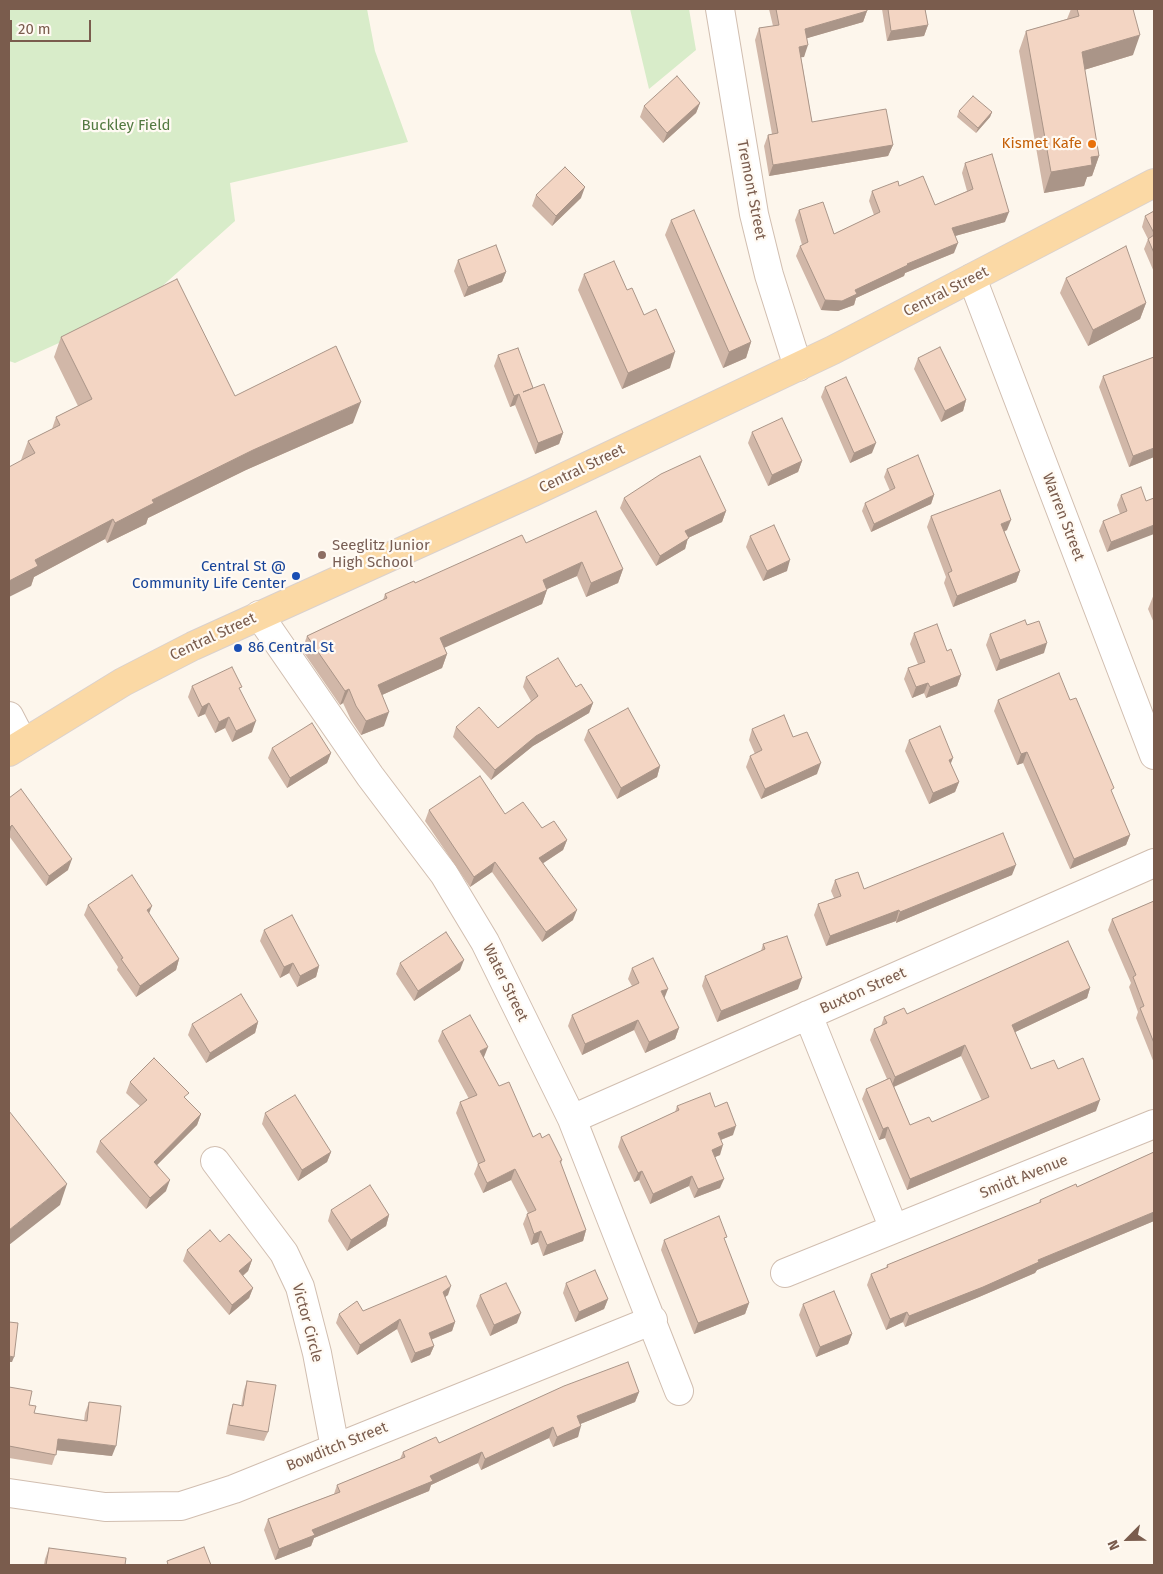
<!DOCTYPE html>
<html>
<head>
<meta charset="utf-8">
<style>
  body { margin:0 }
  #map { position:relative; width:1163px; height:1574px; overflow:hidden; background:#fdf6ec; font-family:"Fira Sans",sans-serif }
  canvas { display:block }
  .frame { position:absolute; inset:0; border:10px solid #7a5c4d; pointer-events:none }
  .north { position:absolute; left:1103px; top:1514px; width:50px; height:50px; -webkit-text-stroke:4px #fffaf3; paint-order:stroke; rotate:247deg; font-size:14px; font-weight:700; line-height:20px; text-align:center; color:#7a5c4d }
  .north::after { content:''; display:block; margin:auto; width:18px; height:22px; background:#7a5c4d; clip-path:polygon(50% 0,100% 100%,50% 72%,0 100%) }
  .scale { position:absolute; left:10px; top:20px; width:81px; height:22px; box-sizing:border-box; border:2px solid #7a5c4d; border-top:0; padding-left:6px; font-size:15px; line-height:18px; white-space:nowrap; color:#7a5c4d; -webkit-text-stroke:4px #fffaf3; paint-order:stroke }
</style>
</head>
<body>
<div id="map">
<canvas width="1163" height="1574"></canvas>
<div class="frame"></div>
<div class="north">N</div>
<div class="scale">20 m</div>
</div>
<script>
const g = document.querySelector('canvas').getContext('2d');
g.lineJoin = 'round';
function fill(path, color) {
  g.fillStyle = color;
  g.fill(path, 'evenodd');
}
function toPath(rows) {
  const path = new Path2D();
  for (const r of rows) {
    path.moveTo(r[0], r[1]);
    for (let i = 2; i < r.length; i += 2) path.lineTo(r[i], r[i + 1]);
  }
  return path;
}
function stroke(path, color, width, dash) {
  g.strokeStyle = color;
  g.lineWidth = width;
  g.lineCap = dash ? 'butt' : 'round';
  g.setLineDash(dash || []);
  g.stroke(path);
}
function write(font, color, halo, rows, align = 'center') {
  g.font = font + ' "Fira Sans",sans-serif';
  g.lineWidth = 4.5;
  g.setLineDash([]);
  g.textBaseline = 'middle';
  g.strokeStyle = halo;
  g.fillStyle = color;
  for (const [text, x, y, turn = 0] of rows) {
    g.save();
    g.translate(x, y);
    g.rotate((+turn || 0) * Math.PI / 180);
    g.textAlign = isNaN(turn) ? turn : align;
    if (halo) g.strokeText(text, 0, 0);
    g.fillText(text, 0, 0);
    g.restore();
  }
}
fill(toPath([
  [9,9,367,9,375,51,408,142,230,183,235,221,140,306,15,363,9,361],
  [630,9,689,9,696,50,649,89]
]), '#d8ecc9');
const minor = toPath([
  [720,9,754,214,769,275,798,367],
  [972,278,1154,755],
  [259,615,370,776,444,874,485,942,572,1119,679,1391],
  [9,716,23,743],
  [808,1015,894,1229],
  [572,1119,1154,863],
  [215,1161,284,1253,300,1287,317,1353,335,1448],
  [785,1273,1154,1124],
  [9,1493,105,1507,181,1506,234,1489,653,1320]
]);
const major = toPath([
  [9,752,123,682,193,646,533,492,833,350,1154,183]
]);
stroke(minor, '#d1beb0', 30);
stroke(major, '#dad1cd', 30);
stroke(minor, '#fff', 28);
stroke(major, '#fbd9a5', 28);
fill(toPath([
  [769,9,867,9,867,11,863,22,807,38,804,57,801,57,812,122,893,145,888,156,769,176,764,146,768,135,772,134,755,40,759,28,773,26],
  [882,9,925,9,928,25,924,36,887,41],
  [1071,9,1133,9,1133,55,1084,70,1099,156,1092,176,1087,177,1084,186,1044,193,1019,51,1026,31,1067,19],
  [700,103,696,113,663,143,640,117,644,106],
  [959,111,992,112,990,117,976,133,957,117],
  [965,163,1005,222,955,236,954,253,905,273,904,276,856,298,854,305,838,311,821,310,796,256,800,246,802,245,795,220,799,210,834,234,874,215,869,201,872,191,899,186,935,205,967,191,962,173],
  [536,195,581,198,552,226,532,206],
  [1154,211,1154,272,1144,249,1148,239,1142,227,1145,216],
  [671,220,751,342,746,358,723,368,665,235],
  [458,260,506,272,502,282,464,297,454,271],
  [584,274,627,290,644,315,670,368,622,389,578,290],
  [1066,278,1146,303,1140,319,1088,346,1060,293],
  [61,337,235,396,353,423,246,470,148,518,146,524,107,543,105,539,34,577,31,586,21,460,28,441,52,429,56,417,78,406,54,357],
  [498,355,533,388,563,433,559,444,535,454,515,405,510,407,494,366],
  [1154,357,1154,457,1129,467,1099,387,1103,376],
  [918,358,966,400,963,411,941,422,914,369],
  [825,387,872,453,850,463,821,397],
  [752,432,802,461,798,472,768,486,748,443],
  [887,469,934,495,931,504,871,532,862,511,865,503,890,491,884,477],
  [1121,495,1146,501,1107,552,1099,531,1103,521,1120,514,1117,505],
  [624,498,726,511,722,522,688,538,685,549,656,566,620,508],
  [931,516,1007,530,1004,532,1020,571,1016,582,953,607,944,583,946,577,927,527],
  [750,536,787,571,763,581,746,547],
  [526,543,623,569,618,583,586,597,577,576,547,589,542,604,444,647,447,654,442,668,382,695,384,726,361,735,351,720,343,703,340,705,302,650,307,636,383,600,385,594],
  [1154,594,1154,623,1148,609],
  [914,633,947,651,961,675,957,686,926,698,924,693,912,698,904,679,908,668,918,664,910,644],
  [990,634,1044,653,996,671,986,645],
  [526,677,576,687,593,703,589,713,533,746,491,780,453,737,456,727,498,728,531,701,523,687],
  [192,686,240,690,252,732,232,742,225,728,215,733,205,714,198,717,188,697],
  [998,700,1070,700,1112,794,1130,835,1126,845,1070,869,1023,763,1017,765,994,711],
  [752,729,793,737,817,774,761,799,746,767,750,756,755,754,749,740],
  [588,730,660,766,657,777,617,799,584,740],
  [909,740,951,765,959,782,955,792,929,804,905,751],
  [272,748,331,753,327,763,287,788,268,758],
  [9,798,68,870,46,886,9,836],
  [429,810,505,814,542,828,567,840,563,850,543,863,573,920,542,942,492,872,470,887,425,821],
  [1012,875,896,923,896,921,826,946,814,915,818,904,834,898,831,891,835,880,864,889],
  [1154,901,1154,1063,1136,1018,1138,1012,1129,987,1131,983,1108,930,1112,919],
  [88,905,149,914,179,959,176,970,136,997,117,970,118,967,84,915],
  [264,930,319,966,316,977,297,987,289,973,280,978,260,941],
  [763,944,798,989,717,1022,702,986,705,976,761,951],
  [400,963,460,970,414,1001,396,974],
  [632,968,664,998,679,1028,675,1039,645,1053,634,1030,582,1055,568,1026,572,1015,632,986,628,979],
  [1090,988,1087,998,1015,1032,1031,1069,1058,1069,1096,1111,907,1190,885,1138,879,1140,862,1099,866,1089,887,1079,870,1040,874,1029,881,1026,884,1017],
  [961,1056,982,1101,932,1122,910,1125,894,1087],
  [258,1022,255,1033,206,1063,188,1035,192,1024],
  [442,1031,484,1057,483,1058,499,1086,533,1137,542,1138,562,1160,561,1164,586,1230,583,1241,543,1256,538,1242,531,1245,523,1224,527,1214,528,1213,511,1180,483,1193,474,1174,478,1164,456,1113,460,1102,469,1099,438,1041],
  [130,1082,186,1099,201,1114,197,1125,157,1165,166,1191,146,1209,96,1152,100,1141,140,1106,126,1093],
  [677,1106,715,1107,733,1135,721,1140,720,1155,715,1157,720,1188,694,1198,689,1186,650,1204,639,1180,634,1182,618,1147,621,1137,675,1112],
  [265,1113,331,1152,327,1162,298,1181,262,1124],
  [1154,1152,1154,1221,1037,1270,1035,1273,979,1297,905,1327,903,1322,886,1330,867,1285,871,1274,886,1268,887,1265,1039,1203,1040,1200,1077,1187],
  [331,1210,389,1215,386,1226,347,1251,328,1221],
  [664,1240,725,1242,749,1303,745,1314,694,1334,661,1250],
  [220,1242,252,1260,248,1271,243,1276,253,1288,249,1298,229,1315,183,1261,187,1250],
  [566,1283,608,1299,604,1309,575,1322,563,1293],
  [448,1295,445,1297,455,1322,452,1331,431,1340,434,1346,430,1355,411,1363,397,1329,357,1355,336,1323,339,1314,363,1311],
  [480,1295,517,1323,490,1336,476,1306],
  [803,1304,852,1334,848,1344,816,1357,799,1315],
  [247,1381,268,1432,264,1441,226,1434,230,1414,233,1404,241,1406,244,1390],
  [9,1387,29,1405,34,1413,84,1421,85,1413,89,1402,112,1456,57,1450,52,1465,9,1458],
  [639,1392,635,1402,580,1424,578,1437,553,1447,549,1438,481,1470,478,1463,431,1485,429,1491,314,1538,311,1546,275,1560,264,1530,268,1519,334,1494,337,1485,400,1459,403,1452],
  [49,1548,125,1565,44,1565,45,1559]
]), '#d1b7a8');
fill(toPath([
  [867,11,863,22,801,40,805,29],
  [928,25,924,36,887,41,891,31],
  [1140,35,1133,55,1074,73,1082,52],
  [808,45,804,57,795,58,799,47],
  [700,103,696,113,663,143,667,133],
  [992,112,990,117,976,133,978,128],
  [893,145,888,156,769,176,773,165],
  [1099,156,1092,176,1087,177,1084,186,1044,193,1051,172,1091,157],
  [585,187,581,198,552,226,556,216],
  [1009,212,1005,222,948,238,952,228],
  [958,243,954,253,905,273,904,276,856,298,854,305,838,311,821,310,825,300,855,290,907,264],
  [506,272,502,282,464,297,468,287],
  [1146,303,1140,319,1088,346,1093,330],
  [751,342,746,358,723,368,729,352],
  [675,352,670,368,622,389,628,373],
  [519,394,515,405,510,407,514,396],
  [966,400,963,411,941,422,945,411],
  [361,402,353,423,246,470,148,518,146,524,107,543,115,523,152,500,253,450],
  [563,433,559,444,535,454,538,443],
  [876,443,872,453,850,463,854,453],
  [1154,448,1154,457,1129,467,1133,456],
  [802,461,798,472,768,486,772,475],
  [934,495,931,504,871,532,874,524],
  [726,511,722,522,688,538,685,549,656,566,660,556,685,531],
  [113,519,105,539,34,577,31,586,9,597,9,581,35,560],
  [1011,520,1007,530,997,534,1001,524],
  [1154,525,1154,534,1107,552,1111,542],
  [790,560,787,571,763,581,767,571],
  [582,562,577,576,538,593,543,580],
  [623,569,618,583,586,597,591,583],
  [1020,571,1016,582,953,607,957,596],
  [547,590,542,604,435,652,440,638],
  [1047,643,1044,653,996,671,1000,660],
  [447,654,442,668,373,699,378,685],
  [961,675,957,686,926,698,930,687],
  [928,683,924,693,912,698,916,687],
  [349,689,343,703,340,705,345,691],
  [209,703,205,714,198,717,202,707],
  [593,703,589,713,533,746,491,780,495,770,536,736],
  [389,712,384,726,361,735,366,721],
  [229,717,225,728,215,733,219,722],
  [256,721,252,732,232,742,236,731],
  [1027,752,1023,763,1017,765,1021,754],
  [331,753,327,763,287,788,290,778],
  [953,758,949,768,949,760],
  [821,763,817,774,761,799,765,789],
  [660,766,657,777,617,799,621,788],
  [959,782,955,792,929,804,933,793],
  [12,825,9,835,9,828],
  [1130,835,1126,845,1070,869,1074,859],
  [567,840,563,850,536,868,539,858],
  [72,859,68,870,46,886,49,876],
  [495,862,492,872,470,887,474,877],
  [1016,865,1012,875,896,923,900,912],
  [152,906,148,916,147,910],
  [577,910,573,920,542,942,546,932],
  [899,910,896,921,826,946,830,936],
  [179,959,176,970,136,997,140,986],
  [464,960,460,970,414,1001,418,991],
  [293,963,289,973,280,978,284,967],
  [319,966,316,977,297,987,300,976],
  [802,978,798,989,717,1022,721,1011],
  [1090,988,1087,998,1009,1035,1012,1025],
  [668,989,664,999,661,991],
  [638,1020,634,1030,582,1055,585,1044],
  [258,1022,255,1033,206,1063,210,1053],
  [679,1028,675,1039,645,1053,649,1042],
  [965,1045,961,1056,891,1088,895,1077],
  [488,1047,484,1057,476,1062,480,1051],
  [1100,1100,1096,1111,907,1190,910,1179],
  [201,1114,197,1125,150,1172,154,1162],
  [736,1126,733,1135,715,1142,718,1133],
  [888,1127,885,1138,879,1140,883,1129],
  [723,1145,720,1155,708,1160,712,1150],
  [331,1152,327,1162,298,1181,302,1170],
  [515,1169,511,1180,483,1193,487,1183],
  [642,1171,639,1180,634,1182,638,1173],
  [692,1176,689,1186,650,1204,653,1194],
  [724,1179,720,1188,694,1198,698,1189],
  [170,1180,166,1191,146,1209,150,1198],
  [67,1184,60,1205,9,1245,9,1230],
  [1154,1212,1154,1221,1037,1270,1035,1273,979,1297,905,1327,909,1316,1038,1260],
  [389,1215,386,1226,347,1251,351,1240],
  [586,1230,583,1241,543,1256,547,1245],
  [541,1231,538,1242,531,1245,534,1234],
  [252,1260,248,1271,235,1282,239,1271],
  [451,1286,448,1295,439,1301,443,1292],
  [253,1288,249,1298,229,1315,232,1305],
  [608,1299,604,1309,575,1322,579,1312],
  [749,1303,745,1314,694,1334,698,1323],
  [907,1312,903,1322,886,1330,890,1319],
  [521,1313,517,1323,490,1336,494,1325],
  [400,1319,397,1329,357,1355,360,1345],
  [455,1322,452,1331,425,1342,429,1333],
  [852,1334,848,1344,816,1357,820,1347],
  [434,1346,430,1355,411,1363,415,1353],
  [9,1356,14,1357,12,1362,9,1362],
  [639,1392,635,1402,573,1427,577,1416],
  [581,1426,578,1437,553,1447,557,1437],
  [553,1427,549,1438,481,1470,485,1459],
  [58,1439,116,1446,112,1456,54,1450],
  [482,1452,478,1463,431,1485,429,1491,314,1538,311,1546,275,1560,279,1549,312,1530]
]), '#aa9588');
const building = toPath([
  [776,9,867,9,867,11,805,29,808,45,799,47,812,122,886,109,893,145,773,165,768,135,778,133,759,28,779,25,776,9],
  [888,9,925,9,928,25,891,31,888,9],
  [1077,9,1133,9,1140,35,1082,52,1099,156,1091,157,1092,165,1051,172,1026,31,1079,16,1077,9],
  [677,76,700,103,667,133,644,106,677,76],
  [973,96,992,112,978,128,959,111,973,96],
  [992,154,1009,212,952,228,958,243,907,264,908,265,855,290,857,294,842,301,825,300,800,246,808,242,799,210,823,202,834,234,880,212,872,191,898,181,899,186,923,176,935,205,973,189,965,163,992,154],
  [565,167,585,187,556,216,536,195,565,167],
  [694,210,751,342,729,352,671,220,694,210],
  [1154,211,1154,233,1145,216,1154,211],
  [1154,235,1154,253,1148,239,1154,235],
  [496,245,506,272,468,287,458,260,496,245],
  [1126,246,1146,303,1093,330,1066,278,1126,246],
  [614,261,627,290,632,288,644,315,656,309,675,352,628,373,584,274,614,261],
  [177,279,235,396,336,346,361,402,253,450,152,500,154,503,115,523,113,519,35,560,38,566,9,581,9,467,35,453,28,441,60,425,56,417,92,399,61,337,177,279],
  [940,347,966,400,945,411,918,358,940,347],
  [518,348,533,388,523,392,544,384,563,433,538,443,519,394,514,396,498,355,518,348],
  [1154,357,1154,448,1133,456,1103,376,1154,357],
  [846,377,876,443,854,453,825,387,846,377],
  [782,418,802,461,772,475,752,432,782,418],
  [918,455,934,495,874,524,865,503,895,488,887,469,918,455],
  [700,456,726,511,685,531,689,538,660,556,624,498,661,474,700,456],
  [1141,487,1146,501,1154,498,1154,525,1111,542,1103,521,1127,511,1121,495,1141,487],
  [1000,490,1011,520,1001,524,1020,571,957,596,948,573,952,571,931,516,1000,490],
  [596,511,623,569,591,583,582,562,543,580,547,590,440,638,447,654,378,685,389,712,366,721,356,706,349,689,345,691,307,636,387,598,385,594,414,581,415,583,522,535,526,543,596,511],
  [774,525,790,560,767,571,750,536,774,525],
  [1025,620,1027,625,1039,621,1047,643,1000,660,990,634,1025,620],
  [937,624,947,651,951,649,961,675,930,687,928,683,916,687,908,668,925,662,914,633,937,624],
  [558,658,576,687,581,684,593,703,536,736,495,770,456,727,479,707,498,728,538,696,526,677,558,658],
  [232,667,242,687,239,688,256,721,236,731,229,717,219,722,209,703,202,707,192,686,232,667],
  [1059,673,1070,700,1076,698,1114,788,1111,790,1130,835,1074,859,1027,752,1021,754,998,700,1059,673],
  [628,708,660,766,621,788,588,730,628,708],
  [784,715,793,737,807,732,821,763,765,789,750,756,762,750,752,729,784,715],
  [312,723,331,753,290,778,272,748,312,723],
  [940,726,953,758,949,760,959,782,933,793,909,740,940,726],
  [480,776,505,814,523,802,542,828,554,821,567,840,539,858,577,910,546,932,495,862,474,877,429,810,480,776],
  [21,789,72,859,49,876,12,825,9,828,9,798,21,789],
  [1003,833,1016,865,900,912,899,910,830,936,818,904,841,896,835,880,858,872,864,889,1003,833],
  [132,875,152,906,147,910,179,959,140,986,121,959,123,958,88,905,132,875],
  [1154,901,1154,1043,1140,1008,1144,1006,1133,977,1136,975,1112,919,1154,901],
  [292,915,319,966,300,976,293,963,284,967,264,930,292,915],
  [446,932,464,960,418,991,400,963,446,932],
  [787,936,802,978,721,1011,705,976,765,949,763,944,787,936],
  [1068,941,1090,988,1012,1025,1031,1069,1054,1060,1058,1069,1083,1058,1100,1100,910,1179,888,1127,883,1129,866,1089,890,1078,910,1125,929,1117,932,1122,989,1097,965,1045,895,1077,874,1029,887,1023,884,1017,904,1008,907,1014,1068,941],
  [653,958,668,989,661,991,679,1028,649,1042,638,1020,585,1044,572,1015,639,983,632,968,653,958],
  [241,994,258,1022,210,1053,192,1024,241,994],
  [470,1015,488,1047,480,1051,499,1086,509,1082,533,1137,540,1133,542,1138,549,1134,562,1160,560,1161,586,1230,547,1245,541,1231,534,1234,527,1214,536,1210,515,1169,487,1183,478,1164,485,1161,460,1102,477,1095,442,1031,470,1015],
  [154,1058,189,1093,184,1097,201,1114,154,1162,170,1180,150,1198,100,1141,147,1100,130,1082,154,1058],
  [710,1093,715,1107,727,1102,736,1126,718,1133,723,1145,712,1150,724,1179,698,1189,692,1176,653,1194,642,1171,638,1173,621,1137,679,1110,677,1106,710,1093],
  [295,1095,331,1152,302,1170,265,1113,295,1095],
  [9,1111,67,1184,9,1230,9,1111],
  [1154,1152,1154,1212,1038,1260,1039,1262,983,1287,909,1316,907,1312,890,1319,871,1274,888,1267,887,1265,1041,1202,1040,1200,1076,1184,1077,1187,1154,1152],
  [370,1185,389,1215,351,1240,331,1210,370,1185],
  [719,1216,727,1237,724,1238,749,1303,698,1323,664,1240,719,1216],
  [210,1230,220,1242,229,1234,252,1260,239,1271,253,1288,232,1305,187,1250,210,1230],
  [595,1270,608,1299,579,1312,566,1283,595,1270],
  [446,1276,451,1286,443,1292,455,1322,429,1333,434,1346,415,1353,400,1319,360,1345,339,1314,357,1301,363,1311,446,1276],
  [506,1283,521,1313,494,1325,480,1295,506,1283],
  [834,1291,852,1334,820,1347,803,1304,834,1291],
  [9,1322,18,1323,14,1357,9,1356,9,1322],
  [628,1362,639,1392,577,1416,581,1426,557,1437,553,1427,485,1459,482,1452,430,1476,433,1481,312,1530,315,1535,279,1549,268,1519,340,1492,337,1485,405,1457,403,1452,436,1437,439,1443,564,1386,628,1362],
  [247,1381,276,1385,268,1432,229,1425,233,1404,243,1406,247,1381],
  [9,1387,32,1391,29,1405,36,1406,34,1413,87,1421,89,1402,121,1406,116,1446,58,1439,56,1455,9,1446,9,1387],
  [204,1547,211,1565,168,1565,167,1561,204,1547],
  [49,1548,126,1558,125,1565,46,1565,49,1548]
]);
fill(building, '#f3d5c3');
stroke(building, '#aa9588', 1);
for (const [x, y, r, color] of [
  [1092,144,5,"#e8710a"],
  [322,555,5,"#8d6e63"],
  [296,576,5,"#1a4fb4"],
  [238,648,5,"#1a4fb4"]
]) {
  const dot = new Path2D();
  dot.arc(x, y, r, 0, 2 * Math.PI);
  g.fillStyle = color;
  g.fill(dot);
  stroke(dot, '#fffaf3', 2);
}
write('15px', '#537a41', '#fffaf3', [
  ["Buckley Field",126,126]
]);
write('15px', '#c56008', '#fffaf3', [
  ["Kismet Kafe",1082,144]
], 'right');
write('15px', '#7a5c4d', '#fffaf3', [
  ["Tremont Street",751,190,79],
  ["Central Street",946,292,-27],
  ["Central Street",582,469,-26],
  ["Warren Street",1063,517,69],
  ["Central Street",213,637,-25],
  ["Water Street",505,983,64],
  ["Buxton Street",863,991,-24],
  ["Smidt Avenue",1024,1177,-22],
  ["Victor Circle",307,1323,75],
  ["Bowditch Street",337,1447,-22]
]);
write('15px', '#785e54', '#fffaf3', [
  ["Seeglitz Junior",332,546],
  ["High School",332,563]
], 'left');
write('15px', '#164399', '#fffaf3', [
  ["Central St @",286,567],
  ["Community Life Center",286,584],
  ["86 Central St",248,648,"left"]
], 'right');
</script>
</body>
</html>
